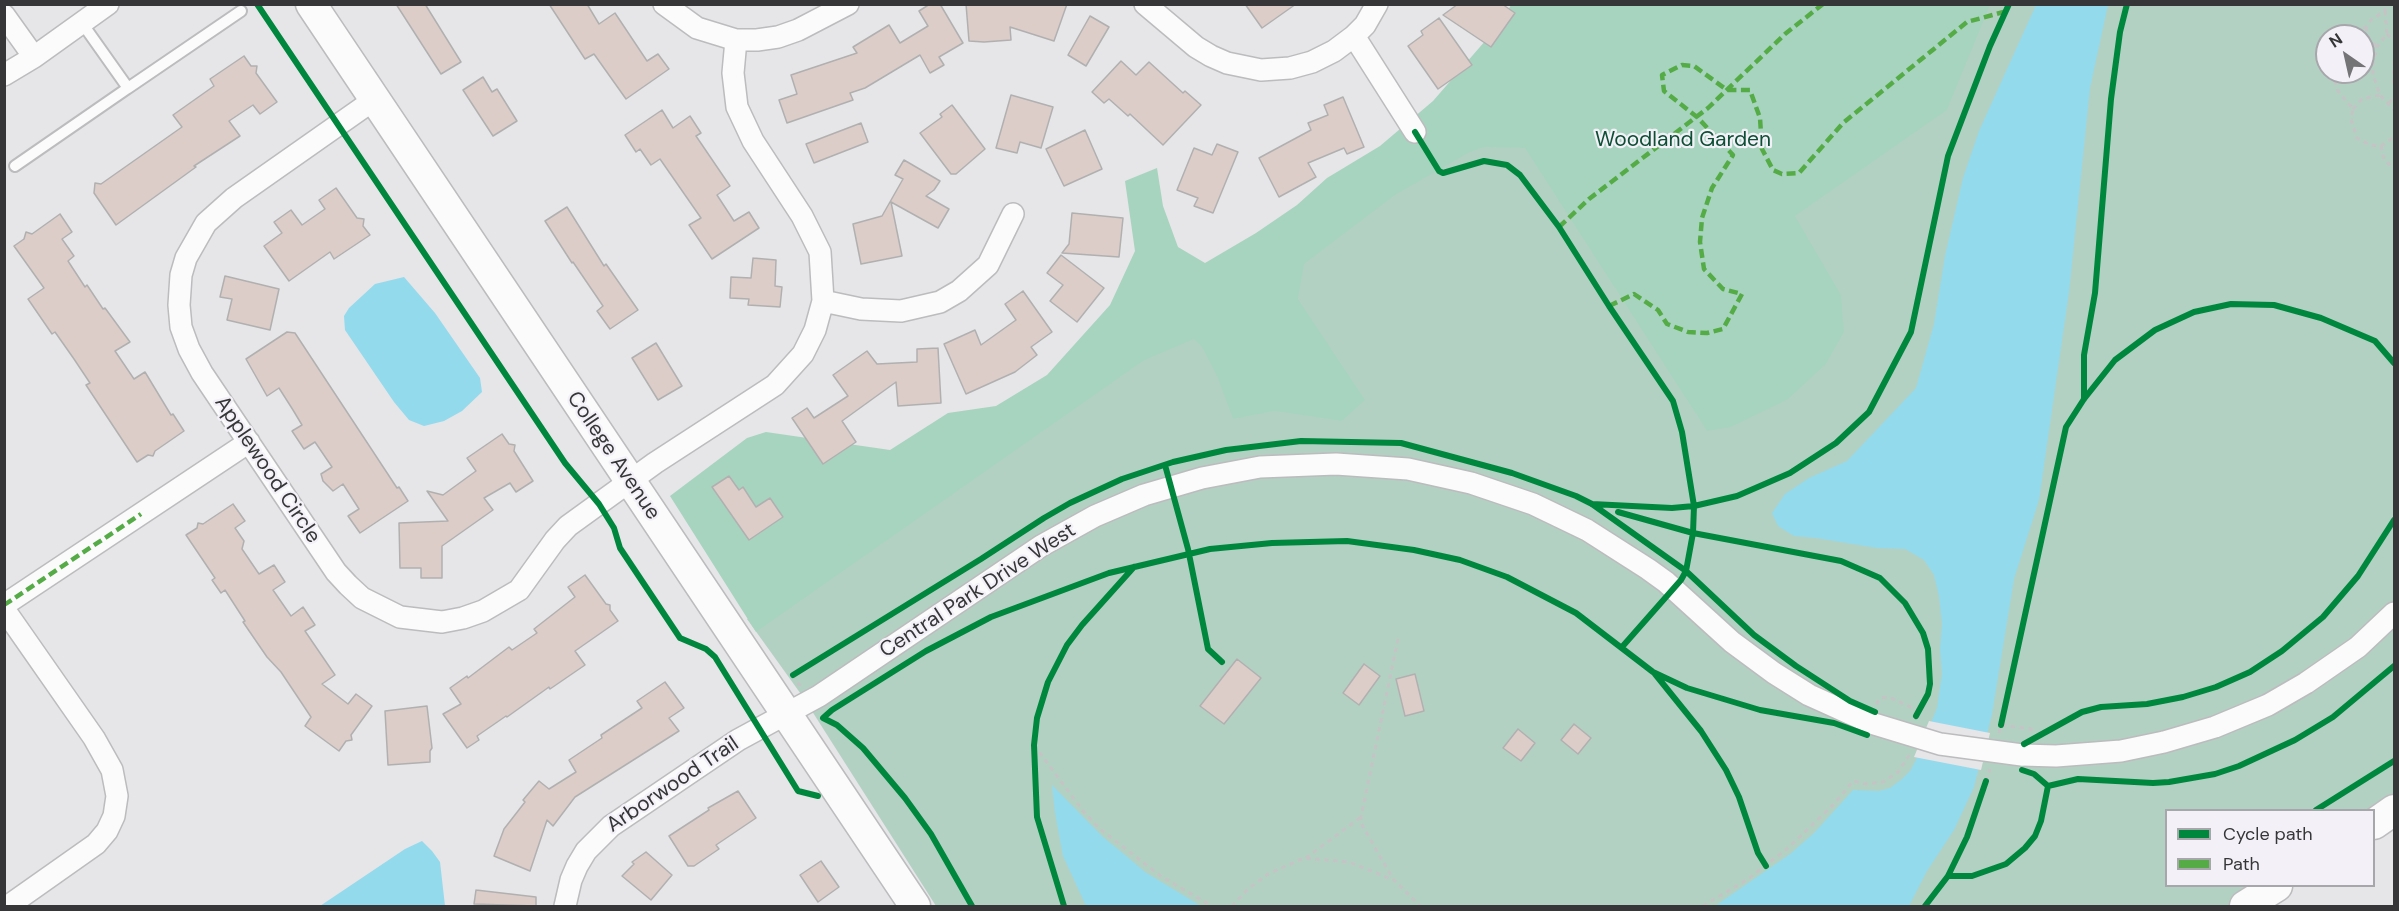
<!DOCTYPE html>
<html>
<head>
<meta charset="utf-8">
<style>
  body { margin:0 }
  #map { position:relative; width:2399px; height:911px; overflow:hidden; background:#e6e5e8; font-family:"DM Sans",sans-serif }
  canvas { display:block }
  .frame { position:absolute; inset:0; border:6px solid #363638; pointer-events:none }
  .legend { position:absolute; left:2165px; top:809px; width:210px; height:78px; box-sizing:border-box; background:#f3f1f7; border:2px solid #a7a6ab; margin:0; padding:8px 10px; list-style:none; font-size:18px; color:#363638 }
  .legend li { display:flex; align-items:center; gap:12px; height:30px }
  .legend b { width:30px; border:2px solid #a7a6ab }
  .north { position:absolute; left:2315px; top:24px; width:60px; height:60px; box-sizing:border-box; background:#f3f1f7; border:2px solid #a7a6ab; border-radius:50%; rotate:326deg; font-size:16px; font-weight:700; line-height:24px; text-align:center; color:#363638 }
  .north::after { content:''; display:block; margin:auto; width:21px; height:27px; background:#747376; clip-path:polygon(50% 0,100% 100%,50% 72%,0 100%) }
</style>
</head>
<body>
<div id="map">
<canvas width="2399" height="911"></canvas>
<div class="frame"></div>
<ul class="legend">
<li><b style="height:8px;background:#00873e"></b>Cycle path</li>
<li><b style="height:8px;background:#55ac46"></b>Path</li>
</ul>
<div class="north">N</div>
</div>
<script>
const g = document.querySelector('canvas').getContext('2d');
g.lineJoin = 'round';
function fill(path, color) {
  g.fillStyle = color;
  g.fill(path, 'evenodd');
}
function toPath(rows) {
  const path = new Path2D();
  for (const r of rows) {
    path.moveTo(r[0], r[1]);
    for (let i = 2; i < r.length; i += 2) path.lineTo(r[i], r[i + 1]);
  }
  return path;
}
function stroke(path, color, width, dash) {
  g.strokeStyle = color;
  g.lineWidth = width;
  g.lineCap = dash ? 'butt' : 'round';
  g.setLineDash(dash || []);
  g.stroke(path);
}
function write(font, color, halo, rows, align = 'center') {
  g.font = font + ' "DM Sans",sans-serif';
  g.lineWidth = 4.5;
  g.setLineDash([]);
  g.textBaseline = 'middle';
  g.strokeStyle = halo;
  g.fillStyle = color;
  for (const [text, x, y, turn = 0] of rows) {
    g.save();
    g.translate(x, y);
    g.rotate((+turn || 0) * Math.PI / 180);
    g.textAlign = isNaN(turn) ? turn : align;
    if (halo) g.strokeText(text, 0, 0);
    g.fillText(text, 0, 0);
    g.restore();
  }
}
fill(toPath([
  [1661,5,2394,5,2394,796,2372,810,2166,810,2166,886,2260,886,2228,906,936,906,803,697,747,619],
  [2327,36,2363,36,2363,72,2327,72]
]), '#b3d1c3');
fill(toPath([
  [1511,5,1990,5,1947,110,1795,216,1841,295,1844,332,1826,364,1787,400,1731,427,1707,431,1525,148,1485,147,1470,152,1395,195,1304,264,1298,299,1365,400,1342,421,1275,411,1233,419,1217,376,1202,347,1194,339,1143,361,756,632,670,496,747,438,766,432,890,450,948,413,996,406,1047,375,1110,305,1135,251,1125,181,1157,168,1163,206,1178,247,1205,263,1256,233,1297,205,1327,178,1380,146,1433,101,1499,25]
]), '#a7d4bf');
fill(toPath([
  [2036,5,2108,5,2090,88,2069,292,2039,500,2014,579,1992,714,1974,787,1954,830,1927,871,1909,906,1715,906,1790,854,1814,833,1853,790,1879,791,1890,788,1902,779,1910,771,1916,760,1937,708,1942,674,1940,649,1942,624,1939,596,1934,575,1924,560,1905,549,1877,548,1816,538,1794,536,1778,526,1772,513,1785,494,1809,478,1847,461,1916,388,1934,324,1945,256,1963,178,1979,131],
  [404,277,435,313,480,378,482,392,462,411,444,421,424,426,409,420,394,402,345,330,344,316,349,308,375,284],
  [1052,785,1103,837,1124,854,1145,872,1201,906,1086,906,1063,856,1055,813],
  [422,841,432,851,440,862,445,906,320,906,405,849]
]), '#93daec');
fill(toPath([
  [1929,721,1990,733,1981,770,1914,757]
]), '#e6e5e8');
const building = toPath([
  [396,4,425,4,461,62,441,74,396,4],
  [549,4,587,4,599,24,615,13,647,61,658,54,669,69,626,99,594,54,585,59,549,4],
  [930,4,940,4,963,43,939,57,944,65,930,73,920,55,865,88,850,93,853,100,787,123,779,100,797,94,791,75,857,53,853,47,889,25,900,43,928,26,919,11,930,4],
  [966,4,1067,4,1054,41,1010,27,1011,40,984,42,969,41,966,4],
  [1245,4,1296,4,1262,28,1245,4],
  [1458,4,1502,4,1515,13,1491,47,1443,15,1458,4],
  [1090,16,1109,27,1086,66,1068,55,1090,16],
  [1439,18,1472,65,1438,89,1408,46,1423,35,1421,31,1439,18],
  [244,56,251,66,257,66,256,73,277,102,260,114,253,105,229,121,240,136,194,166,196,167,116,225,94,193,95,183,101,184,182,127,173,115,214,86,210,79,244,56],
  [1121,61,1136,75,1149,62,1183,93,1185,91,1201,105,1163,145,1130,114,1128,116,1109,99,1104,103,1092,92,1121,61],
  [483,77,492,92,497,89,517,121,493,136,463,90,483,77],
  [1011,95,1053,107,1041,148,1020,142,1017,153,996,148,1011,95],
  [1343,97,1364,147,1347,154,1344,148,1308,163,1316,177,1279,197,1259,158,1311,130,1308,123,1328,115,1324,105,1343,97],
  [952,105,985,149,956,174,951,174,920,133,942,117,940,114,952,105],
  [662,110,673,128,690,116,701,133,696,136,730,186,717,195,734,221,749,212,759,228,712,259,689,225,701,218,660,159,651,165,640,149,636,152,625,135,662,110],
  [861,123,868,142,814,163,806,144,861,123],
  [1085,130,1102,169,1064,186,1046,149,1085,130],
  [1217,144,1238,152,1213,213,1194,206,1198,198,1177,190,1194,148,1212,155,1217,144],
  [904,160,940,181,934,190,926,196,949,209,938,228,891,202,902,256,861,264,853,224,882,216,903,179,895,175,904,160],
  [336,188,357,218,364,219,363,226,370,235,334,259,330,252,289,281,264,246,282,233,274,222,291,210,302,225,325,209,319,200,336,188],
  [567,207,604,266,606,264,638,310,610,329,597,311,603,306,573,262,572,263,545,221,567,207],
  [1072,213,1123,218,1119,257,1062,253,1069,244,1072,213],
  [60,214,72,232,62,239,74,256,68,261,85,287,87,285,103,309,105,308,130,342,115,351,134,379,145,372,171,415,173,414,184,431,155,451,153,456,148,455,137,462,86,385,90,383,74,359,55,332,52,334,28,299,44,288,14,246,24,239,26,232,32,234,60,214],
  [1061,255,1104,288,1077,322,1050,301,1063,285,1047,273,1061,255],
  [753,258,776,260,775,286,782,287,780,307,748,305,749,299,730,298,731,277,751,278,753,258],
  [225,276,279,289,270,330,227,320,232,299,220,297,225,276],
  [1023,291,1052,332,1031,347,1037,355,1015,372,966,394,944,344,975,330,981,345,1016,320,1005,304,1023,291],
  [287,332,295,333,397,488,399,487,408,501,360,533,348,516,359,509,343,484,333,491,323,481,321,474,332,467,315,442,304,449,292,431,302,425,293,410,279,388,267,396,246,359,287,332],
  [656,343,682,386,658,400,632,358,656,343],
  [938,348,941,403,898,406,896,382,842,421,856,442,823,464,792,418,807,408,814,418,848,396,833,375,867,351,877,364,917,362,917,349,938,348],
  [502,434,509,444,515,445,514,451,533,481,516,492,510,483,484,498,493,510,442,546,442,578,421,578,421,568,400,568,399,523,448,521,427,491,443,495,476,471,467,458,502,434],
  [729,476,739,490,743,487,756,507,770,498,783,517,749,540,712,487,729,476],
  [233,504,245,521,235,528,244,541,242,549,259,574,274,565,285,582,273,590,291,616,303,607,315,625,305,631,335,675,322,684,348,704,356,694,372,706,351,735,352,740,346,741,339,751,305,726,311,717,281,672,267,657,243,622,245,621,225,590,221,593,212,580,215,578,186,535,197,528,198,523,203,524,233,504],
  [585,575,606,604,610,605,610,610,618,621,575,651,585,665,550,689,549,687,507,717,506,716,477,736,479,740,467,748,443,714,461,704,450,688,467,676,468,678,509,647,512,650,537,633,534,629,575,597,568,587,585,575],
  [1237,659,1261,678,1224,724,1200,706,1237,659],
  [1364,664,1380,676,1359,705,1343,693,1364,664],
  [1415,674,1424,711,1405,716,1396,679,1415,674],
  [665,682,684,708,669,718,679,731,575,797,553,826,547,820,530,871,494,856,504,829,525,802,523,800,539,781,549,789,576,772,569,760,602,738,601,735,642,708,637,701,665,682],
  [427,706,432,748,430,751,430,762,388,765,385,711,427,706],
  [1574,724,1591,738,1578,754,1561,740,1574,724],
  [1518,729,1535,743,1521,761,1503,748,1518,729],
  [738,791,756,818,716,845,719,849,694,866,688,866,669,836,709,810,708,808,738,791],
  [646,852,672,875,651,900,622,876,634,864,632,862,646,852],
  [821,861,839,887,818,902,800,875,821,861],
  [476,890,536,897,536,906,474,904,476,890]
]);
fill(building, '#dccdc8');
stroke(building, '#b1b0b1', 1.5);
const lane = toPath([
  [82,23,128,88,241,11],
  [15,166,128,88]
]);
const street = toPath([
  [664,4,697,28,736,40,757,40,778,37,798,30,848,4],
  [1145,4,1196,47,1211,56,1227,63,1261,70,1290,68,1312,62,1334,51,1354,36,1365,25,1377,4],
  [4,15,34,57],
  [1354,36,1415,132],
  [4,75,34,57,108,4],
  [375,99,234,198,206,223,186,258,181,275,179,305,181,327,189,349,202,373,336,572,348,585,362,598,400,617,442,622,463,618,483,611,519,590,555,540,568,526,655,463,775,385,803,354,815,330,823,301,820,252,802,216,753,141,737,107,733,73,736,40],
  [823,301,861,309,901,311,940,302,959,291,988,265,1013,214],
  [4,605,249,442],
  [4,609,94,738,112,770,117,796,114,816,107,831,96,844,8,906],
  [2022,755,2056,756,2121,751,2164,742,2215,727,2268,705,2306,683,2358,647,2394,613],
  [565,906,571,880,577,866,586,851,611,826,738,740,819,696,1041,546,1095,516,1144,495,1202,478,1260,467,1336,464,1408,469,1471,483,1533,504,1587,530,1648,569,1666,582,1732,642,1774,673,1809,695,1871,723]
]);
const secondary = toPath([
  [311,4,915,906],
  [2374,824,2394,810],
  [2245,906,2277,886]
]);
stroke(lane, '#bcbbbd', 14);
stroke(street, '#bcbbbd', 24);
stroke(secondary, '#bcbbbd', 33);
stroke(toPath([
  [2385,11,2387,34,2377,47,2373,63,2373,75,2380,95,2394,110],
  [2366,27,2369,39,2377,47],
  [2387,34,2394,41],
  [2347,36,2366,27,2371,20,2385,11,2385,4],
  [2394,61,2393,86,2394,87],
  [2332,72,2338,91,2353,109,2351,119,2357,138,2370,145,2381,146,2384,159,2394,169],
  [2389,103,2394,97],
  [2353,109,2362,99,2380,95],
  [2381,146,2394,137],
  [1398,639,1361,817,1361,823,1393,879,1420,906],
  [793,675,800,686],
  [1876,704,1881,698,1889,697,1919,711],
  [1999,733,2001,725,2031,729,2039,736],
  [1034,745,1083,811,1100,829,1162,877,1212,906],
  [1986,781,1990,769],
  [1306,858,1361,817],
  [1232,906,1248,889,1268,874,1304,858,1349,862,1391,879],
  [1703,906,1748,879,1788,848,1835,803,1853,781,1866,784,1883,782,1898,772,1910,754]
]), '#c4c4c4', 3, [4.5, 4.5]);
stroke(lane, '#fbfbfc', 10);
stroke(street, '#fbfbfc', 21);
stroke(secondary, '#fbfbfc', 30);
const streetBridge = toPath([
  [1871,723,1940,744,2022,755]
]);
stroke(streetBridge, '#bcbbbd', 24, []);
stroke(streetBridge, '#fbfbfc', 21);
stroke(toPath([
  [1559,227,1589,199,1708,108,1785,34,1823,4],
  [1609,306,1634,294,1658,310,1667,324,1688,332,1707,333,1723,329,1742,294,1723,289,1704,269,1700,242,1702,218,1712,188,1733,155,1697,117,1664,91,1662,75,1682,65,1694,66,1727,90,1750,90,1760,118,1762,149,1773,170,1782,174,1799,173,1843,123,1967,22,2007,11],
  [4,605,141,514]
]), '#55ac46', 4.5, [9, 4.5]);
stroke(toPath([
  [257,4,565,463,599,504,614,528,620,548,680,638,706,649,715,657,798,791,818,796],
  [1415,132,1439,171,1443,173,1484,161,1507,165,1520,175,1559,227,1609,306,1673,401,1682,432,1694,506,1693,533,1686,571,1681,580,1622,647],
  [2084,399,2084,355,2095,293,2111,99,2120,32,2127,4],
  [1165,465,1188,549,1208,649,1222,662],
  [1592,504,1672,508,1694,506,1737,496,1790,473,1836,443,1869,412,1911,332,1948,156,1990,46,2009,4],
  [1618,512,1693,533,1841,561,1880,578,1905,603,1923,633,1928,649,1930,684,1928,694,1916,716],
  [1655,674,1701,731,1726,770,1739,797,1758,853,1766,866],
  [793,675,981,559,1044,518,1070,503,1122,479,1173,462,1226,450,1301,441,1401,443,1512,473,1576,496,1592,504,1686,571,1754,635,1796,666,1850,701,1875,712],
  [2001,725,2066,427,2084,399,2115,360,2155,330,2194,312,2231,304,2274,305,2321,318,2375,341,2394,363],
  [2024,744,2082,712,2101,707,2147,704,2183,697,2216,687,2250,672,2282,651,2323,617,2358,576,2394,520],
  [2048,786,2078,779,2153,783,2169,782,2215,774,2239,766,2295,740,2333,717,2394,666],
  [2316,810,2394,761],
  [1948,876,1972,876,2006,864,2025,848,2035,836,2041,821,2048,786,2034,774,2022,770],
  [972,906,931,834,905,798,863,748,837,725,823,718,832,710,926,651,991,617,1109,573,1210,549,1272,543,1347,541,1414,550,1460,560,1507,577,1576,613,1653,672,1687,688,1760,710,1834,723,1867,735],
  [1064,906,1037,817,1034,745,1037,718,1048,682,1067,645,1082,625,1134,567],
  [1925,906,1948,876,1967,837,1986,781]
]), '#00873e', 6);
write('21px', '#0c4f35', '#f3f1f7', [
  ["Woodland Garden",1683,140]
]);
write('21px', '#363638', '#f3f1f7', [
  ["College Avenue",613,456,56],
  ["Applewood Circle",267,470,56],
  ["Central Park Drive West",978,591,-33],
  ["Arborwood Trail",673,785,-34]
]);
</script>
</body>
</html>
